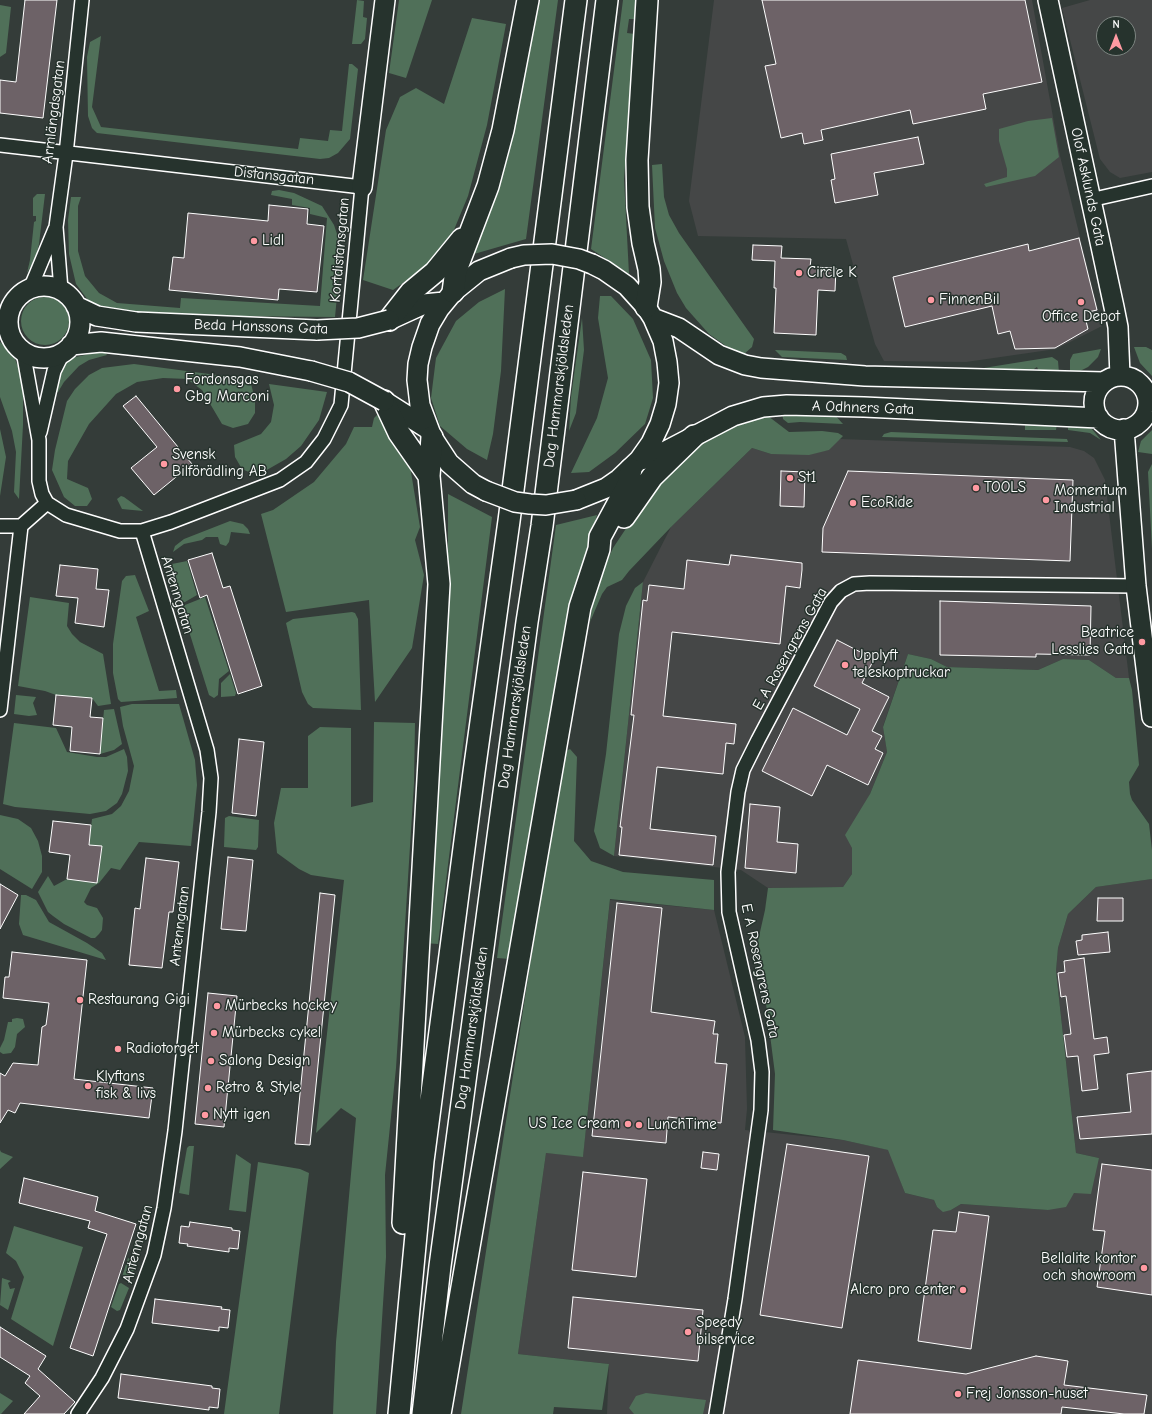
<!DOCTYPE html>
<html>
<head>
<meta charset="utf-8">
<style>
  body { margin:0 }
  #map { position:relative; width:1152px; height:1414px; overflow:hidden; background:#343c39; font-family:"Comic Neue",sans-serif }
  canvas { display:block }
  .north { position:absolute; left:1096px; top:16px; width:40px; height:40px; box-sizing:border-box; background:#26332d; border:1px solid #7d8581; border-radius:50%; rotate:0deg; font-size:11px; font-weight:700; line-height:16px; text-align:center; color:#fff }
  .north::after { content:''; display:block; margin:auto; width:14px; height:18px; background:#ff9aa2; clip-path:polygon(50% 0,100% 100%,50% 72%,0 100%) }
</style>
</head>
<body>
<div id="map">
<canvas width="1152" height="1414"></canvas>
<div class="north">N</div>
</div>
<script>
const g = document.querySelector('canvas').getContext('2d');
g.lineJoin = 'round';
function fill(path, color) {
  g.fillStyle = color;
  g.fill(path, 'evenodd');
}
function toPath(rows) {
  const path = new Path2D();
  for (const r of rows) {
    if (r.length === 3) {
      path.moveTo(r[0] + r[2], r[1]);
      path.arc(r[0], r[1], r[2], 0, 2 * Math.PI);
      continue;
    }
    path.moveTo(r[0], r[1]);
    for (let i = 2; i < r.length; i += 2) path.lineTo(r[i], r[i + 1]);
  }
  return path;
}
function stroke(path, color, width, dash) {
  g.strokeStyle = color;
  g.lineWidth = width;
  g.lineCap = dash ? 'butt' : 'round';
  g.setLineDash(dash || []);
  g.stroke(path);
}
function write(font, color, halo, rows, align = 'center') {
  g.font = font + ' "Comic Neue",sans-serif';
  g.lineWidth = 3;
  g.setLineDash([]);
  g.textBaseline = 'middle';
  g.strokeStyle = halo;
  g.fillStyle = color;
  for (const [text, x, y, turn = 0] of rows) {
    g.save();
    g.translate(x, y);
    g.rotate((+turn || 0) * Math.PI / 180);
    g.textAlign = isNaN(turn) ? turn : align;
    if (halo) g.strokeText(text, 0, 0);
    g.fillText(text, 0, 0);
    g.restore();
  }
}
fill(toPath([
  [714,0,1032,0,1060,156,1102,326,1056,349,966,362,884,361,875,344,846,239,698,236,689,201],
  [1090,0,1152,0,1152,172,1120,178,1110,172,1100,159,1062,8],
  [1104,24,1128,24,1128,48,1104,48],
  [839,439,1070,447,1084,451,1094,458,1105,480,1129,678,1116,678,1089,660,1063,659,1038,670,947,667,931,659,908,654,883,726,887,752,870,794,852,848,852,874,843,887,768,888,741,870,614,856,643,582,671,527,752,448,771,454,829,450],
  [1152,879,1152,1414,607,1414,609,1364,518,1354,546,1153,583,1156,610,900,714,910,745,1037,747,1109,745,1130,843,1140,889,1150,905,1193,934,1200,937,1207,951,1210,961,1204,1048,1210,1074,1193,1099,1158,1076,1153,1056,971,1058,948,1068,914,1096,887]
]), '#454747');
fill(toPath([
  [357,0,364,1,363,17,367,18,365,39,361,44,352,44],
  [399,0,432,0,406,78,389,73],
  [538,0,558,0,526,239,474,254,473,251,493,204,508,157],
  [623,0,639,0,637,19,629,19,627,33,635,34,624,179,629,274,591,249],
  [0,5,11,7,6,53,0,57],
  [472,18,506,24,487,125,468,196,446,249,417,273,393,290,363,280,386,130,400,97,416,88,444,104],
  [101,36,92,107,101,127,298,149,300,138,328,141,330,130,342,131,349,64,352,64,358,69,350,139,338,153,329,158,320,159,97,133,92,128,88,116,87,57,90,42],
  [1052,118,1059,157,1035,176,986,187,984,184,1007,177,1007,169,999,141,999,129,1028,121],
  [662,164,664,197,669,215,679,233,754,339,752,347,744,354,729,348,709,334,686,308,677,293,664,261,655,228,652,165],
  [279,190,294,193,322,206,334,225,340,243,341,255,335,317,122,315,100,309,88,300,76,284,69,254,68,220,71,197,81,197,78,206,78,251,85,276,99,293,117,303,180,308,181,298,320,306,327,218,310,214,310,208,292,205,292,199,271,195,272,191],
  [37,194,45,194,39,244,36,257,27,273,30,260,34,222,36,221,36,216,33,216,33,198],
  [505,289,501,371,493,434,487,460,467,449,440,426,431,398,436,358,456,321,479,302],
  [600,296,611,296,633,319,651,360,653,398,645,424,615,453,589,472,571,473,597,418,608,378,598,318],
  [45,321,24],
  [582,318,584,350,576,413,569,431,571,397],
  [0,342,12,352,19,369,23,385,23,425,19,499,14,492,16,452,12,431,0,397],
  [1134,347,1146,347,1152,350,1152,376,1140,363],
  [1101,349,1098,357,1088,367,1080,371,1070,373,1070,360,1073,354],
  [775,350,841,353,846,356,847,360,782,357],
  [104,351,107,355,89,360,79,366,64,382,58,392,54,393,64,366,71,358],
  [1052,357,1058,361,1059,373,1039,372,1037,367,1034,369,1034,372,971,370],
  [134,364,239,378,251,384,255,399,255,413,248,424,233,428,222,424,202,390,187,379,163,378,137,382,116,394,89,424,68,461,67,479,88,488,92,499,87,506,75,506,64,497,52,470,55,450,67,401,75,389,89,375,102,368],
  [269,384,327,392,319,420,301,446,286,459,265,471,251,473,242,469,235,457,234,445,261,434,271,422,274,405],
  [782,412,833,413,843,424,800,422,788,423,783,419],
  [377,415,390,425,410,466,420,527,415,540,424,575,412,648,375,702,369,600,286,612,261,514,273,510,314,482,346,444,354,427,372,427,374,418],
  [768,416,789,432,822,431,838,433,843,436,829,450,809,455,771,454,752,448,671,527,629,571,622,580,607,587,602,594,590,622,595,588,613,548,641,506,685,457,712,435,739,422],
  [1058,419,1056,430,1025,430,1025,423],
  [1068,421,1085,425,1091,428,1101,440,1090,433,1068,430],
  [0,429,6,457,0,496],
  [1152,430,1152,454,1138,452,1141,441],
  [891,432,1067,439,1068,442,882,437,884,434],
  [1152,464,1152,549,1148,472],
  [448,494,492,517,438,944,424,943,448,627],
  [121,496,124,497,143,511,122,509,117,499],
  [597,515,571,608,541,768,510,959,497,958,556,525],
  [230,521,243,524,248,529,250,534,231,532,229,542,226,546,220,544,218,537,206,537,202,540,184,544,173,552,175,546,184,539],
  [187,561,197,595,185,602,181,603,179,601,169,569,172,564],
  [135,575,149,611,136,617,159,691,176,690,177,698,121,702,118,699,113,673,113,644,122,581,126,576],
  [643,582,614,856,600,848,594,831,606,754,619,634,626,606,635,588],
  [30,597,69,603,67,626,72,634,80,642,103,654,111,704,98,706,92,698,56,695,45,691,18,686],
  [205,597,229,671,219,679,218,695,214,698,209,695,182,609,185,605],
  [352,612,355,613,358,619,361,710,313,708,308,704,302,692,286,623,293,619],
  [908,654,931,659,947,667,1038,670,1063,659,1089,660,1116,678,1129,678,1132,690,1139,765,1129,782,1130,794,1132,800,1149,824,1152,850,1152,879,1096,887,1068,914,1058,948,1056,971,1076,1153,1099,1158,1091,1194,1074,1193,1066,1207,1048,1210,961,1204,951,1210,943,1212,937,1207,934,1200,905,1193,888,1150,843,1140,773,1130,775,1074,758,941,765,910,768,888,843,887,852,874,852,848,845,835,870,794,887,752,883,727],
  [230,674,236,693,235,696,221,697,221,683],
  [16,695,36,697,33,703,37,715,29,716,14,714],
  [132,704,179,704,195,760,197,785,191,846,139,842,120,870,111,868,99,883,91,888,84,902,87,905,97,908,103,918,102,930,99,934,95,938,91,938,64,924,53,916,48,912,38,892,48,876,54,886,67,879,97,883,102,847,89,845,92,819,112,814,121,806,129,791,134,766,123,726,120,707],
  [114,709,122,744,114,750,100,754,104,710],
  [374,722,415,723,414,783,396,1068,385,1175,386,1257,376,1414,333,1414,336,1342,356,1118,341,1108,316,1133,344,880,311,875,299,869,277,853,274,823,281,788,308,788,308,736,320,727,351,728,351,807,373,802],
  [14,723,56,728,67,752,97,757,106,757,124,749,127,757,128,771,122,794,117,803,106,811,90,814,15,807,3,804],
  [570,749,577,757,574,841,591,861,623,872,714,880,714,910,610,899,583,1157,546,1153,518,1354,609,1364,602,1410,554,1407,553,1414,461,1414,548,848,566,751],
  [0,815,18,819,31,828,38,841,42,856,42,872,32,889,0,869],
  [229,816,259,820,258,847,256,850,224,847,225,818],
  [21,895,26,895,36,900,49,922,87,943,102,953,106,960,23,935,19,924],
  [17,1018,23,1019,25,1027,17,1034,15,1047,11,1053,3,1054,0,1052,0,1048,4,1040,8,1022,12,1022,12,1019],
  [189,1146,194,1146,189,1195,179,1193,187,1148],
  [0,1150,1,1152,13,1157,0,1169],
  [236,1154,251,1164,246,1212,229,1210],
  [258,1162,300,1169,309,1173,279,1414,224,1414],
  [14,1226,83,1247,53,1346,11,1319,24,1277,16,1261,6,1253],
  [128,1258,137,1262,130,1280,122,1277],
  [2,1278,11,1281,8,1283,10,1289,15,1288,8,1310,0,1305],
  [121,1283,129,1288,120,1310,117,1311,111,1307,119,1284],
  [0,1393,13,1401,1,1414,0,1414],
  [646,1393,706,1400,703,1414,634,1414,629,1408,636,1396]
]), '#507059');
const building = toPath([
  [25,0,57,0,43,118,0,113,0,80,16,82,25,0],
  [762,0,1025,0,1042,82,983,94,986,109,913,124,910,110,821,130,823,140,804,144,802,133,781,138,765,66,776,64,762,0],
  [918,137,924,164,874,173,878,195,835,203,831,180,835,179,831,154,918,137],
  [269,205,308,209,307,224,324,226,317,292,279,289,278,300,169,290,173,257,184,258,188,213,268,221,269,205],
  [1079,238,1097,310,1084,313,1088,329,1055,348,1015,349,1010,331,998,334,992,306,905,327,893,277,1028,244,1029,251,1079,238],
  [753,245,782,246,781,258,811,259,810,267,836,268,835,291,818,290,816,335,774,333,776,288,774,288,775,261,752,260,753,245],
  [136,396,192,464,154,495,131,468,157,447,123,406,136,396],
  [781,471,805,472,804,507,780,506,781,471],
  [848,471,1073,480,1070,561,822,552,823,528,848,471],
  [212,553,223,588,230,586,262,686,238,694,207,595,200,598,188,560,212,553],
  [731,555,802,563,802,570,800,588,786,586,780,644,672,632,663,716,736,724,734,744,726,743,723,774,657,767,650,829,716,836,713,865,619,855,622,827,620,827,634,715,631,715,643,600,647,601,649,585,684,589,687,560,729,565,731,555],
  [60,565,98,569,96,589,109,590,104,627,75,623,78,598,56,596,60,565],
  [940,601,1091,606,1090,655,1036,654,1036,657,940,655,940,601],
  [837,640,874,659,862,683,889,697,872,731,882,736,875,749,883,753,868,785,827,765,812,796,762,771,793,708,847,735,860,709,814,686,837,640],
  [56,695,92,698,90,717,103,718,100,754,70,751,72,727,53,725,56,695],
  [239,739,264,742,256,816,232,813,239,739],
  [750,804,780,807,777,842,798,844,796,873,745,868,750,804],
  [53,821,91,825,89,845,102,846,97,883,67,879,70,855,49,852,53,821],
  [228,857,253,860,246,931,221,929,228,857],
  [146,858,179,862,173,912,169,912,162,968,129,965,135,908,140,909,146,858],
  [0,884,18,895,0,929,0,884],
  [320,893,335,895,310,1145,295,1144,320,893],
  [1098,898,1123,898,1123,921,1097,921,1098,898],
  [617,903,662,908,651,1012,715,1021,713,1034,718,1034,715,1063,727,1064,721,1123,668,1117,666,1143,592,1136,617,903],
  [1108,932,1110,952,1078,955,1076,941,1082,940,1082,935,1108,932],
  [12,952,87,960,74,1079,153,1088,149,1118,20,1103,15,1113,8,1110,0,1123,0,1073,5,1076,13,1063,38,1065,42,1027,46,1025,49,1003,3,998,5,977,9,977,12,952],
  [1084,958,1094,1039,1107,1037,1109,1053,1094,1055,1098,1089,1082,1091,1078,1056,1067,1057,1064,1035,1071,1034,1066,996,1061,997,1058,973,1065,972,1064,961,1084,958],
  [208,993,237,996,224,1127,195,1124,208,993],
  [1152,1071,1152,1134,1080,1139,1077,1117,1131,1112,1127,1074,1152,1071],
  [787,1144,869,1156,842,1328,760,1315,787,1144],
  [703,1152,719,1154,717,1170,701,1168,703,1152],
  [1102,1164,1152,1170,1152,1295,1097,1287,1105,1231,1093,1230,1102,1164],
  [583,1172,647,1179,636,1277,572,1270,583,1172],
  [24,1178,98,1197,95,1211,136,1224,93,1356,70,1348,107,1234,88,1228,90,1221,19,1203,24,1178],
  [959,1212,989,1216,971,1349,918,1341,933,1230,956,1232,959,1212],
  [190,1222,232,1228,232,1230,240,1231,238,1249,229,1248,229,1252,187,1246,188,1244,179,1243,181,1226,189,1227,190,1222],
  [573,1297,703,1310,698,1361,568,1348,573,1297],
  [155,1299,222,1307,221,1309,230,1310,228,1328,219,1327,219,1331,152,1323,155,1299],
  [0,1327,46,1356,38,1369,75,1402,64,1414,24,1414,40,1396,25,1383,30,1376,0,1357,0,1327],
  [1036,1356,1068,1361,1064,1385,1147,1395,1144,1414,1124,1414,1062,1407,1061,1414,850,1414,858,1360,966,1374,1036,1356],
  [121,1374,212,1386,212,1388,220,1389,218,1408,209,1407,209,1410,118,1398,121,1374]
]);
fill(building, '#6d6267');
stroke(building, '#fff', 1);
const street = toPath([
  [0,145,362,187,341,405,324,439,306,462,280,480,171,522,142,531,120,531,66,515,47,503,42,494,39,481,39,440,23,351],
  [1090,200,1152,186],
  [30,289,55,229],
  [61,290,56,227,66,154,82,0],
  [40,432,54,371,63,353],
  [0,526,21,526],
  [0,710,21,526,47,503],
  [78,1414,102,1378,127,1329,154,1255,164,1208,175,1131,209,812,211,778,207,750,142,531],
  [716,1414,735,1299,761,1110,762,1072,758,1040,729,912,728,872,738,792,743,770,758,740,831,602,841,591,854,584,870,583,1136,586]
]);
const secondary = toPath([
  [1048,0,1114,307,1118,327,1120,376],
  [362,187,385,0],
  [44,322,36],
  [76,306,97,316,136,322,317,330],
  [653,318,679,328,719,355,745,365,761,368,865,376,1104,382],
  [389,320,424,304,444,302],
  [71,345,101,342,240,357,311,371],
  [1121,403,27],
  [384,401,428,429],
  [1124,429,1136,586,1152,717],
  [639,460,652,458,662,453,733,416,763,407,787,405,864,407,1099,418],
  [486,491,473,484,449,463,432,437,420,405,417,380,418,364,422,347,430,324,439,309,453,292,479,271,511,258],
  [576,500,606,488,619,479,639,460,651,443,660,424,666,404,669,383,667,362,663,341,653,318,646,307,627,286,604,270,592,264]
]);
const primary = toPath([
  [453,292,456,270,488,186,503,130,528,0],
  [646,307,650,282,649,269,643,243,638,207,637,160,647,0],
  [389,320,411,292,435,272,462,239],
  [384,401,399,433,429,476],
  [624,517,652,477,694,436],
  [403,1223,439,584,429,476,432,437],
  [399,1414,423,1161,474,772,509,521,576,0],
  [423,1414,440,1266,527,622,542,526,607,0],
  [440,1414,580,607,599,549,600,537,628,485,631,469]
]);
stroke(street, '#fff', 16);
stroke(secondary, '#fff', 22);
stroke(primary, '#fff', 24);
stroke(street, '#26332d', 13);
stroke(secondary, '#26332d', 19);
stroke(primary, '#26332d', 21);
const secondaryBridge = toPath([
  [511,258,524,255,552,254,579,259,592,264],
  [317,330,358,328,389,320],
  [311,371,349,382,384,401],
  [486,491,515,502,530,504,546,505,576,500]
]);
stroke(secondaryBridge, '#fff', 22, []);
stroke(secondaryBridge, '#26332d', 19);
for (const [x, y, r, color] of [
  [254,241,4,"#ff9aa2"],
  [799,273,4,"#ff9aa2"],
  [931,300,4,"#ff9aa2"],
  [1081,302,4,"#ff9aa2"],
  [177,389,4,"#ff9aa2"],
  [164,464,4,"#ff9aa2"],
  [790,478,4,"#ff9aa2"],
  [976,488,4,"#ff9aa2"],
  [1046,500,4,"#ff9aa2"],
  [853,503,4,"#ff9aa2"],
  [1142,642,4,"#ff9aa2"],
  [845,665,4,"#ff9aa2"],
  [80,1000,4,"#ff9aa2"],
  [217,1006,4,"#ff9aa2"],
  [214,1033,4,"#ff9aa2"],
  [118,1049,4,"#ff9aa2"],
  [211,1061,4,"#ff9aa2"],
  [88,1086,4,"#ff9aa2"],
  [208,1088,4,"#ff9aa2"],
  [205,1115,4,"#ff9aa2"],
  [628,1124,4,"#ff9aa2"],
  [639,1125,4,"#ff9aa2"],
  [1144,1268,4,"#ff9aa2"],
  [963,1290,4,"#ff9aa2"],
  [688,1332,4,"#ff9aa2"],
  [958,1394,4,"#ff9aa2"]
]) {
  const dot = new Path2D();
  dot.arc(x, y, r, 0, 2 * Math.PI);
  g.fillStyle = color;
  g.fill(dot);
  stroke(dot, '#26332d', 1.5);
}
write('15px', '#fff', '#26332d', [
  ["Armlängdsgatan",54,112,-83],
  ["Distansgatan",274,176,6],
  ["Olof Asklunds Gata",1088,187,78],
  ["Kortdistansgatan",340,250,-85],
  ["Beda Hanssons Gata",261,327,2],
  ["Dag Hammarskjöldsleden",559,386,-83],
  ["A Odhners Gata",863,408,2],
  ["Antenngatan",177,595,73],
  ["E A Rosengrens Gata",790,649,-61],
  ["Dag Hammarskjöldsleden",515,707,-82],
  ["Antenngatan",180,926,-83],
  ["E A Rosengrens Gata",760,971,78],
  ["Dag Hammarskjöldsleden",472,1028,-82],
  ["Antenngatan",138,1244,-75]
]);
write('15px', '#fff', '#26332d', [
  ["Lidl",262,241],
  ["Circle K",807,273],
  ["FinnenBil",939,300],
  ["Office Depot",1081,317,"center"],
  ["Fordonsgas",185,380],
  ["Gbg Marconi",185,397],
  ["Svensk",172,455],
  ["Bilförädling AB",172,472],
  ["St1",798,478],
  ["TOOLS",984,488],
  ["Momentum",1054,491],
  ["Industrial",1054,508],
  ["EcoRide",861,503],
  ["Beatrice",1134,633,"right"],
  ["Lesslies Gata",1134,650,"right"],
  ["Upplyft",853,656],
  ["teleskoptruckar",853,673],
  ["Restaurang Gigi",88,1000],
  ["Mürbecks hockey",225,1006],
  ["Mürbecks cykel",222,1033],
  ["Radiotorget",126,1049],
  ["Salong Design",219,1061],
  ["Klyftans",96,1077],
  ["fisk & livs",96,1094],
  ["Retro & Style",216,1088],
  ["Nytt igen",213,1115],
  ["US Ice Cream",620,1124,"right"],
  ["LunchTime",647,1125],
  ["Bellalite kontor",1136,1259,"right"],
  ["och showroom",1136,1276,"right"],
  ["Alcro pro center",955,1290,"right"],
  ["Speedy",696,1323],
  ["bilservice",696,1340],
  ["Frej Jonsson-huset",966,1394]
], 'left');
</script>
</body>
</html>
